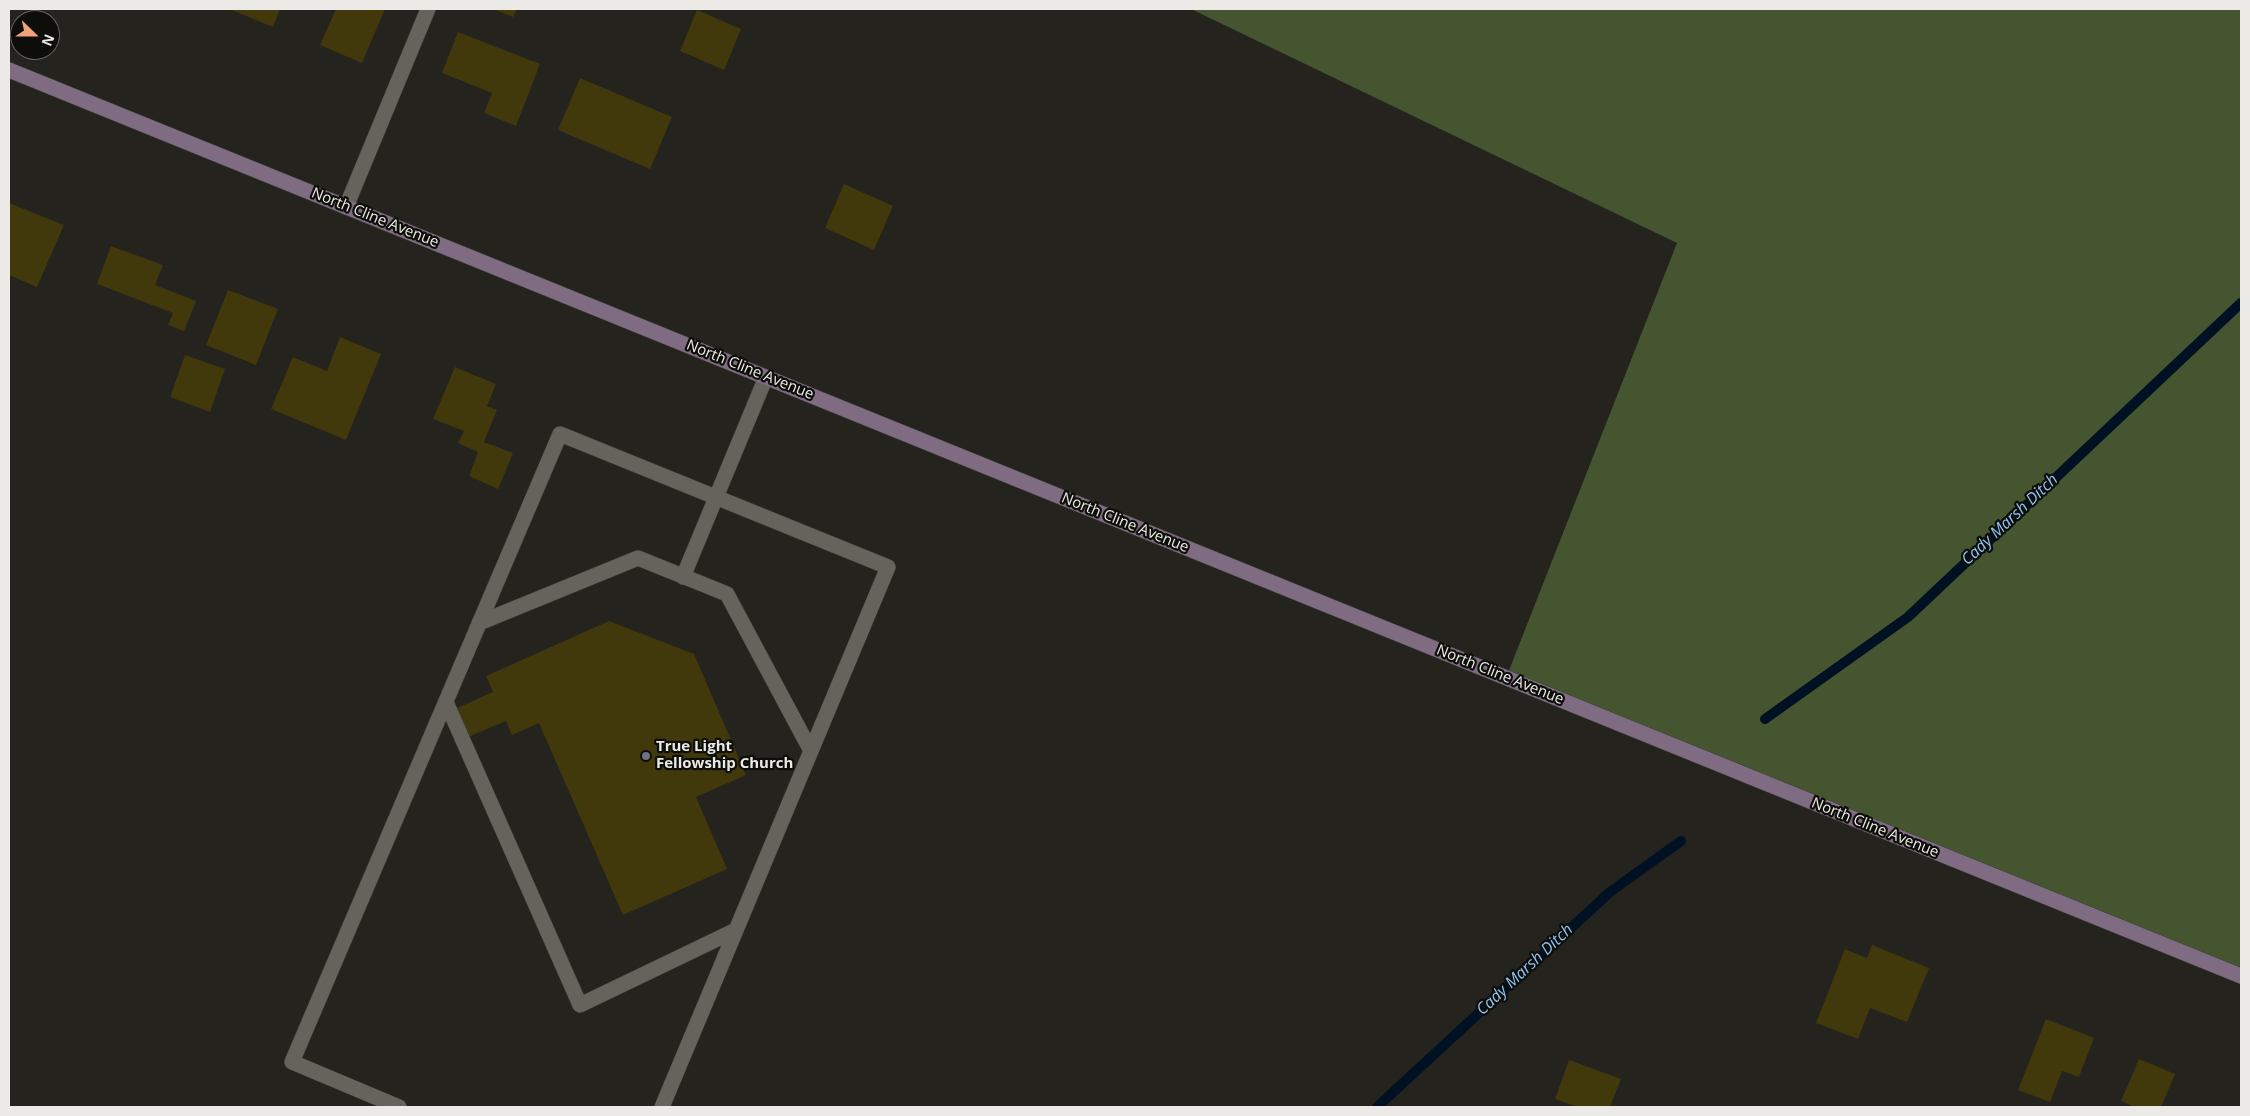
<!DOCTYPE html>
<html>
<head>
<meta charset="utf-8">
<style>
  body { margin:0 }
  #map { position:relative; width:2250px; height:1116px; overflow:hidden; background:#24231e; font-family:"Open Sans",sans-serif }
  canvas { display:block }
  .frame { position:absolute; inset:0; border:10px solid #ebeae7; pointer-events:none }
  .north { position:absolute; left:10px; top:10px; width:50px; height:50px; box-sizing:border-box; background:#0d0d0a; border:1px solid #666562; border-radius:50%; rotate:112deg; font-size:14px; font-weight:700; line-height:20px; text-align:center; color:#ebeae7 }
  .north::after { content:''; display:block; margin:auto; width:18px; height:22px; background:#efa378; clip-path:polygon(50% 0,100% 100%,50% 72%,0 100%) }
</style>
</head>
<body>
<div id="map">
<canvas width="2250" height="1116"></canvas>
<div class="frame"></div>
<div class="north">N</div>
</div>
<script>
const g = document.querySelector('canvas').getContext('2d');
g.lineJoin = 'round';
function fill(path, color) {
  g.fillStyle = color;
  g.fill(path, 'evenodd');
}
function toPath(rows) {
  const path = new Path2D();
  for (const r of rows) {
    path.moveTo(r[0], r[1]);
    for (let i = 2; i < r.length; i += 2) path.lineTo(r[i], r[i + 1]);
  }
  return path;
}
function stroke(path, color, width, dash) {
  g.strokeStyle = color;
  g.lineWidth = width;
  g.lineCap = dash ? 'butt' : 'round';
  g.setLineDash(dash || []);
  g.stroke(path);
}
function write(font, color, halo, rows, align = 'center') {
  g.font = font + ' "Open Sans",sans-serif';
  g.lineWidth = 4.5;
  g.setLineDash([]);
  g.textBaseline = 'middle';
  g.strokeStyle = halo;
  g.fillStyle = color;
  for (const [text, x, y, turn = 0] of rows) {
    g.save();
    g.translate(x, y);
    g.rotate((+turn || 0) * Math.PI / 180);
    g.textAlign = isNaN(turn) ? turn : align;
    if (halo) g.strokeText(text, 0, 0);
    g.fillText(text, 0, 0);
    g.restore();
  }
}
fill(toPath([
  [1191,9,2241,9,2241,975,1506,678,1677,243]
]), '#445530');
stroke(toPath([
  [1765,719,1908,617,2241,303],
  [1377,1107,1610,892,1681,841]
]), '#001124', 10);
fill(toPath([
  [229,9,280,9,273,27],
  [336,9,385,9,362,63,320,45],
  [493,9,517,9,513,17],
  [697,10,741,29,724,70,680,51],
  [458,32,540,64,516,126,484,113,492,93,442,73],
  [580,78,672,117,650,169,558,130],
  [844,184,893,206,874,250,825,228],
  [9,203,64,225,37,287,9,275],
  [111,246,163,265,155,285,196,301,184,331,168,325,173,313,97,284],
  [228,290,278,309,256,365,206,345],
  [340,337,381,354,346,440,271,409,293,357,327,371],
  [185,355,225,369,210,412,170,397],
  [455,367,496,384,487,406,497,410,484,442,513,453,498,489,469,476,478,452,458,443,464,431,433,419],
  [609,621,694,654,746,775,696,797,727,869,623,915,539,723,512,735,506,721,468,737,455,709,493,692,486,676],
  [1872,945,1929,968,1907,1022,1870,1008,1858,1039,1816,1023,1845,949,1867,958],
  [2046,1019,2094,1038,2079,1077,2062,1071,2050,1102,2018,1090],
  [2139,1059,2175,1074,2161,1107,2135,1107,2121,1101],
  [1569,1060,1621,1079,1610,1107,1578,1107,1555,1099]
]), '#41380b');
const lane = toPath([
  [346,207,428,9],
  [683,577,766,377],
  [479,623,638,558,727,594,811,751],
  [446,702,580,1005,736,930],
  [399,1107,292,1062,560,434,888,567,662,1107]
]);
const secondary = toPath([
  [9,70,2241,976]
]);
stroke(lane, '#3f3e39', 16);
stroke(secondary, '#3f3e39', 16);
stroke(lane, '#64635c', 15);
stroke(secondary, '#7f6c82', 15);
for (const [x, y, r, color] of [
  [646,756,5,"#6b7280"]
]) {
  const dot = new Path2D();
  dot.arc(x, y, r, 0, 2 * Math.PI);
  g.fillStyle = color;
  g.fill(dot);
  stroke(dot, '#0d0d0a', 2);
}
write('15px', '#ebeae7', '#0d0d0a', [
  ["North Cline Avenue",375,218,22],
  ["North Cline Avenue",750,370,22],
  ["North Cline Avenue",1125,523,22],
  ["North Cline Avenue",1500,675,22],
  ["North Cline Avenue",1875,828,22]
]);
write('bold 15px', '#ebeae7', '#0d0d0a', [
  ["True Light",656,747],
  ["Fellowship Church",656,764]
], 'left');
write('italic 16px', '#8ec5f7', '#0d0d0a', [
  ["Cady Marsh Ditch",2010,520,-43],
  ["Cady Marsh Ditch",1525,970,-43]
]);
</script>
</body>
</html>
